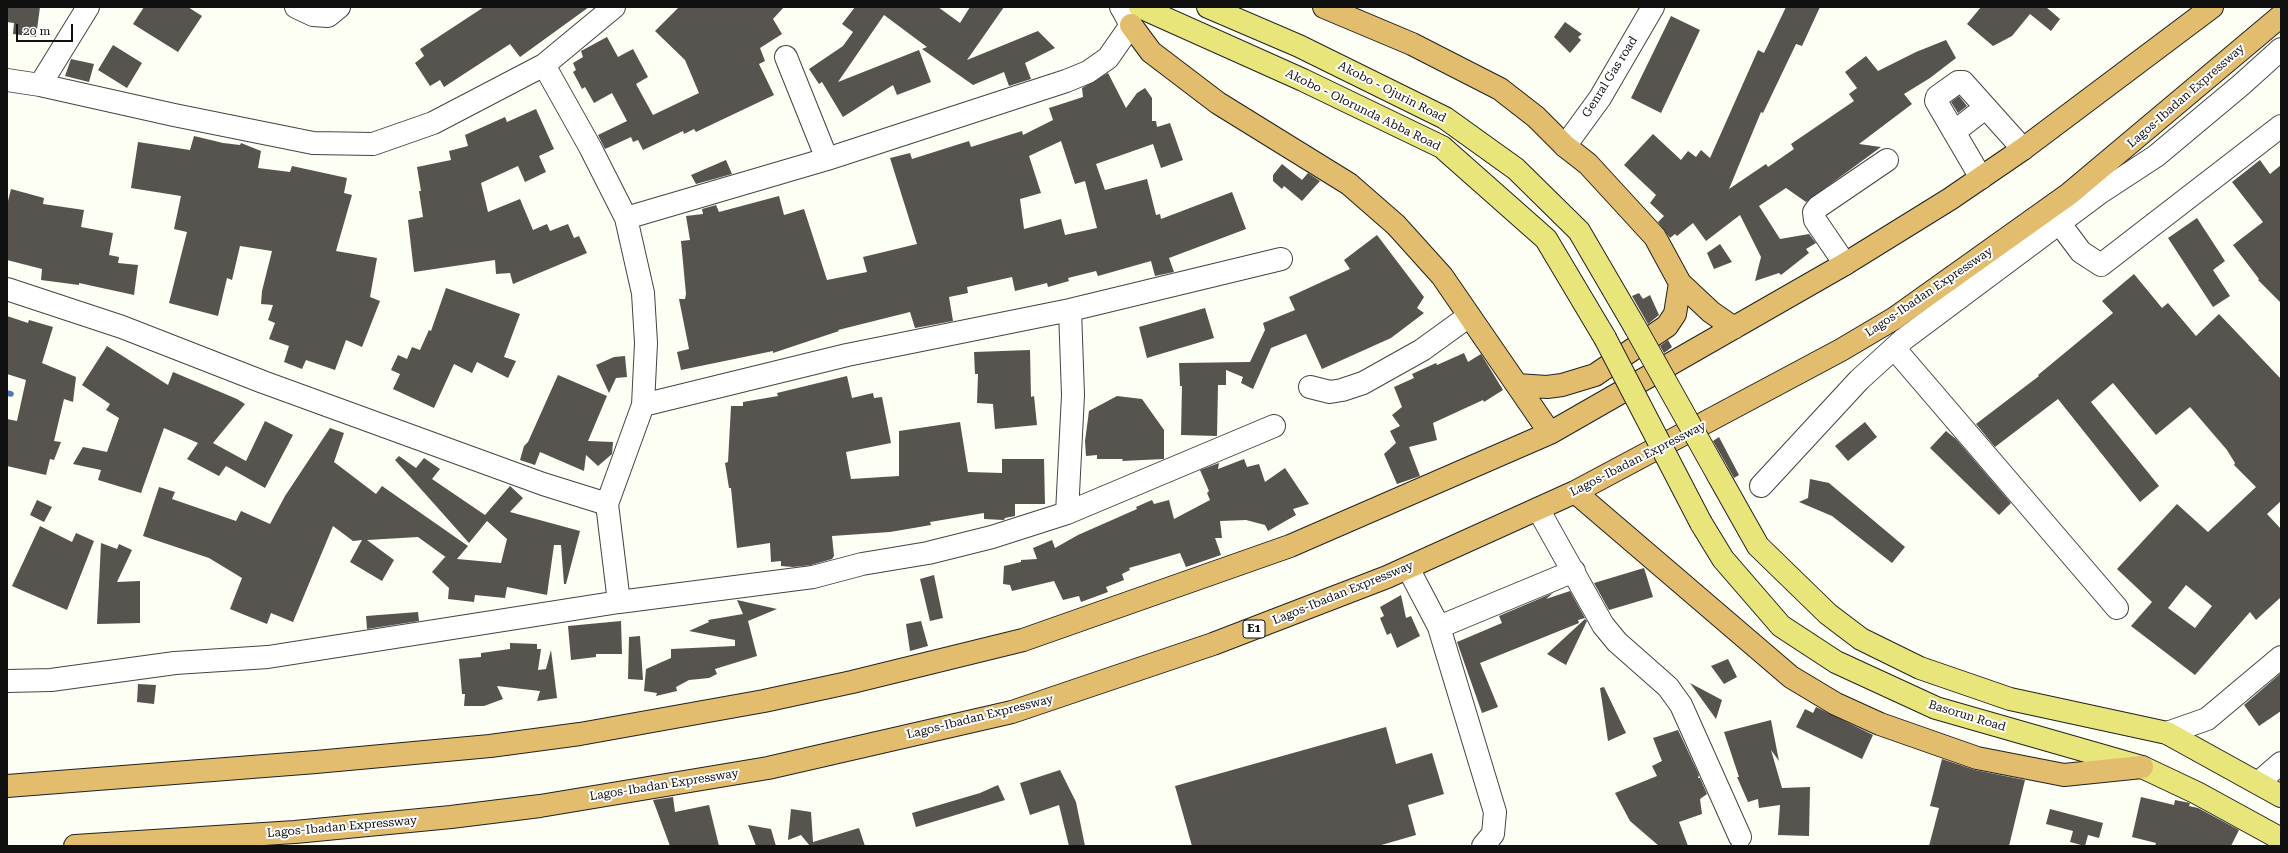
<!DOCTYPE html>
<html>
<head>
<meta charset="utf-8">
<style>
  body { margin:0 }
  #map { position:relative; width:2288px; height:853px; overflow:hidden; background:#fdfef4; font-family:"Roboto Serif",serif }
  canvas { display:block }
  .frame { position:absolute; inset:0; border:8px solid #101010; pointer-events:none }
  .scale { position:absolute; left:16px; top:24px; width:57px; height:18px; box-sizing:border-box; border:2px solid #101010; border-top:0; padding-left:5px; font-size:12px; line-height:14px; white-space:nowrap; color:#101010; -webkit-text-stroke:3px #fff; paint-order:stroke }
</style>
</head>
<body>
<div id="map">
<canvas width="2288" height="853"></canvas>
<div class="frame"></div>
<div class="scale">20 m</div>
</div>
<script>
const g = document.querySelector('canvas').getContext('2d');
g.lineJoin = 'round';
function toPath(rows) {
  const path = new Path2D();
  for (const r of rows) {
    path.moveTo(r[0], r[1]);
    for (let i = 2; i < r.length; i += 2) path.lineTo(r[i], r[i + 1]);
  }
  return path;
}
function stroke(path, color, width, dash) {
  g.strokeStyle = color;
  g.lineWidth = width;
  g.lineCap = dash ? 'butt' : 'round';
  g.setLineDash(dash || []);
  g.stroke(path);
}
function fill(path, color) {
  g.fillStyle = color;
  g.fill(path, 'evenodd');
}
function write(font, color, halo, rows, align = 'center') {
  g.font = font + ' "Roboto Serif",serif';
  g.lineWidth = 4;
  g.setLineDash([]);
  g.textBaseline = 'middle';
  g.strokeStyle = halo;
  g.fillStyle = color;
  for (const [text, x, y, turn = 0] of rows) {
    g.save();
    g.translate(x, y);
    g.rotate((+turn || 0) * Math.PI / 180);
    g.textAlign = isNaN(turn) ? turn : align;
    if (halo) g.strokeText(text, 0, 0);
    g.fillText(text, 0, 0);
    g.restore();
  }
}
stroke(toPath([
  [7,393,11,394]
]), '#4f79bd', 5.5);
fill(toPath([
  [7,7,40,7,36,37,13,34,14,23,7,22],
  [144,7,188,7,202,16,178,52,133,24],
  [484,7,589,7,520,57,510,44,444,87,440,80,430,86,415,63,424,56,420,49],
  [679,7,784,7,773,19,782,34,760,48,765,61,759,64,774,95,696,132,694,129,684,134,683,131,643,150,638,140,633,142,631,137,605,149,598,135,627,121,612,93,594,103,585,87,582,89,573,72,576,70,573,63,583,57,581,51,607,37,618,57,633,49,648,77,636,84,653,115,699,93,685,60,655,31],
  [855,7,938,7,960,23,970,7,1004,7,967,60,1038,31,1055,48,1025,63,1031,79,1009,86,1004,72,973,85,922,49,927,47,884,15,838,82,919,50,931,82,897,95,893,85,843,117,822,82,819,84,809,69,843,46,853,32,842,24],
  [1786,7,1820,7,1802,46,1796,44,1763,113,1761,112,1729,189,1766,164,1768,167,1794,149,1791,144,1854,101,1849,94,1857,88,1845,72,1866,56,1878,71,1916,52,1946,40,1956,58,1930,78,1904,94,1912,104,1859,144,1881,147,1806,202,1786,188,1759,206,1780,239,1809,234,1816,243,1806,249,1809,253,1781,275,1779,273,1755,281,1761,257,1740,215,1706,241,1693,223,1677,236,1675,234,1670,238,1658,222,1664,216,1650,203,1656,195,1624,165,1653,134,1681,160,1688,151,1696,157,1701,150,1710,158,1758,50,1764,53],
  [1981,7,2046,7,2060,19,2051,31,2030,14,2012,36,1993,46,1967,24],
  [1671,16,1700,30,1661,113,1631,98],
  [1565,22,1582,34,1578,37,1581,40,1570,53,1554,37],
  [113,45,142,63,127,88,98,70],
  [71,59,94,64,89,82,65,76],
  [1108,73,1126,108,1137,93,1145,88,1152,98,1152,121,1156,121,1157,127,1170,123,1183,160,1161,168,1153,144,1096,164,1105,190,1147,179,1156,215,1160,214,1161,219,1232,192,1246,229,1169,258,1174,272,1155,276,1151,261,1098,276,1096,271,1068,278,1069,281,1048,287,1047,283,1015,291,1012,277,967,287,968,293,949,297,953,321,915,328,910,312,838,330,839,331,773,353,773,351,681,370,677,352,689,349,679,299,685,299,686,294,681,241,690,240,686,216,703,214,702,209,716,205,719,212,779,196,784,215,804,209,827,280,867,272,863,257,917,244,890,158,910,153,912,159,969,141,971,147,1022,131,1023,135,1053,120,1049,108,1083,97,1082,88],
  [1061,141,1075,184,1085,181,1097,228,1065,235,1061,219,1024,229,1020,199,1041,193,1029,156],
  [1959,96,1967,106,1958,113,1951,102],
  [536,109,554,149,539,156,546,172,525,182,518,166,481,183,488,212,520,199,533,230,547,224,550,231,568,224,574,238,579,236,587,253,513,284,510,273,496,274,495,260,414,272,408,220,423,217,419,191,421,191,417,167,451,160,449,151,468,146,465,135,505,117,507,122],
  [194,136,223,143,240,145,241,143,261,151,258,168,290,172,292,166,347,178,344,193,352,195,336,251,377,258,370,297,380,301,362,347,346,340,335,370,306,360,302,369,284,362,289,346,269,339,275,323,268,320,273,305,261,304,262,291,272,251,240,246,232,280,227,278,218,316,169,303,187,232,174,229,181,196,131,188,138,142,190,150],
  [726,160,732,174,696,184,691,175],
  [2260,160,2270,174,2281,165,2281,303,2258,280,2259,279,2233,245,2263,222,2232,182],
  [1282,164,1302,180,1308,173,1320,181,1302,201,1284,186,1282,189,1273,181,1273,175],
  [11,189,44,198,43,204,84,210,81,227,113,233,109,255,119,257,118,263,138,265,134,295,79,283,79,285,41,280,42,269,7,260,7,205],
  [2197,218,2225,261,2213,270,2230,296,2213,307,2168,238],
  [1377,235,1424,297,1417,308,1424,313,1391,338,1322,369,1306,334,1271,348,1253,389,1241,383,1243,377,1226,370,1226,385,1218,385,1217,436,1181,435,1182,386,1180,386,1179,363,1250,362,1265,330,1263,323,1295,310,1289,297,1350,269,1344,260],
  [1720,244,1732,262,1714,269,1707,253],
  [2134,274,2162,308,2168,303,2196,336,2219,314,2281,379,2281,501,2267,514,2281,529,2281,597,2256,620,2250,612,2195,675,2131,626,2152,602,2117,569,2177,504,2208,532,2256,487,2234,465,2235,463,2227,450,2190,407,2156,435,2113,383,2091,402,2159,486,2140,502,2058,399,1995,447,1976,424,2039,376,2038,375,2113,313,2102,301],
  [2186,585,2212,606,2195,628,2168,608],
  [446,288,520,314,504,357,516,361,508,378,477,362,472,373,454,364,434,408,393,389,400,374,391,370,398,355,407,359,412,347,420,350,429,330,431,331],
  [1639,293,1643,299,1650,295,1659,315,1648,324,1632,296],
  [1205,308,1214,338,1147,358,1139,327],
  [7,316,28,323,29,320,53,327,42,363,76,377,73,402,64,399,54,441,61,442,54,460,50,459,46,475,7,466,7,419,17,421,26,380,7,374],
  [1668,340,1672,347,1664,353,1660,346],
  [107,346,168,385,173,372,237,399,245,404,213,443,246,461,265,421,293,435,265,488,226,466,219,476,187,459,198,443,164,428,141,493,98,480,101,470,73,464,83,447,107,452,119,418,106,410,110,404,82,385],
  [1030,350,1031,397,1034,396,1037,425,995,429,993,404,977,403,978,374,975,374,974,352],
  [1464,353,1468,362,1481,354,1503,390,1484,402,1483,400,1433,423,1437,440,1409,447,1420,476,1397,484,1384,454,1396,443,1390,431,1400,426,1392,415,1402,407,1394,387,1414,378,1412,374,1436,363,1437,365],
  [625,356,627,377,616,378,609,393,596,365,614,357],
  [558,375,607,396,588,441,613,442,612,454,598,466,586,455,584,471,540,452,535,465,520,460,524,446,528,442],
  [847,376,852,398,873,393,874,398,882,397,891,443,846,452,851,479,899,476,899,431,960,422,968,472,1002,473,1002,459,1044,459,1045,504,1015,504,1015,516,1005,518,1004,520,984,519,984,513,930,522,931,525,890,532,832,536,834,556,832,559,811,565,793,567,781,566,781,561,771,562,770,543,737,548,731,488,729,488,725,463,728,462,731,406,743,406,743,402,778,396,777,393],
  [1117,396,1142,399,1164,430,1164,459,1122,461,1123,459,1097,459,1097,455,1086,456,1085,441,1089,411],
  [1865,422,1877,437,1848,461,1835,446],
  [330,428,344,433,334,462,376,494,382,486,468,546,457,559,501,563,507,539,487,521,469,543,395,460,399,456,416,468,424,458,440,469,432,479,485,515,510,486,523,498,510,512,580,531,566,584,564,584,561,545,554,545,547,595,507,587,505,598,475,595,474,602,448,599,449,588,432,572,445,557,447,558,418,537,367,540,394,560,382,581,350,562,362,540,353,541,333,526,293,622,271,613,267,624,230,609,242,578,209,558,143,536,159,487,175,492,172,499,236,521,241,511,270,524,285,496],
  [1946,431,1956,439,2011,503,1999,515,1930,448],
  [1719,437,1739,475,1734,478,1713,441],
  [1244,459,1247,467,1259,464,1265,482,1285,468,1309,504,1293,509,1296,515,1268,531,1265,525,1246,520,1220,521,1222,538,1215,538,1221,555,1186,567,1180,553,1129,568,1130,570,1122,574,1124,580,1106,587,1108,592,1081,602,1079,596,1063,600,1054,581,1012,591,1010,585,1003,584,1004,566,1021,562,1021,560,1037,559,1033,548,1052,540,1055,548,1078,535,1137,509,1136,507,1152,500,1154,504,1169,500,1174,519,1210,500,1207,493,1209,491,1200,470,1219,463,1218,469],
  [1810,479,1829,483,1905,547,1892,563,1832,516,1799,502,1808,498],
  [37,500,52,507,44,522,30,515],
  [40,526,72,542,76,533,94,541,67,610,12,586],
  [101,543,117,549,119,544,132,550,117,582,140,581,140,623,97,624],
  [1644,568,1653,597,1609,610,1594,583],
  [934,575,943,618,930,621,920,579],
  [1570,591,1585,618,1578,620,1579,623,1480,663,1498,707,1482,713,1457,642,1502,623,1499,616,1553,593,1546,599],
  [1401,595,1406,618,1411,616,1420,636,1397,648,1391,633,1387,635,1380,618,1384,616,1380,607],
  [737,600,777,609,748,621,757,656,715,669,717,674,709,678,689,680,676,687,677,691,656,696,657,693,644,691,646,669,671,658,671,649,735,646,735,640,689,631,709,622,708,620,743,614],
  [418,612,419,621,367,629,366,616],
  [1585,619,1587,621,1566,665,1547,654],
  [621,621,622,654,596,654,596,657,571,660,568,626],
  [921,621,928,646,910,651,906,624],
  [640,636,643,680,628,679,629,637],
  [510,643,537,644,537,649,541,649,538,670,546,669,551,650,557,698,537,701,540,691,497,686,503,699,484,706,464,706,465,694,462,694,459,659,481,657,481,653,510,649],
  [1728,659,1737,677,1724,684,1711,666],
  [2281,673,2281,711,2259,726,2244,705],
  [1690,683,1722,700,1716,719],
  [138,684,156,685,154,704,137,702],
  [1604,687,1626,733,1608,741,1600,688],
  [1816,707,1873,735,1862,759,1796,727,1805,709,1813,713],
  [1771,720,1779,761,1771,750,1782,788,1810,787,1809,836,1778,835,1780,805,1759,808,1758,799,1748,802,1737,777,1739,777,1724,732],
  [1386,727,1396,764,1432,753,1444,794,1408,805,1416,835,1378,846,1192,846,1175,786],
  [1678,730,1699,775,1698,778,1700,778,1707,794,1700,799,1702,814,1679,822,1688,846,1659,846,1630,821,1615,793,1657,776,1652,766,1662,761,1653,738],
  [1942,759,1975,770,2025,780,2009,846,1929,846,1939,808,1930,806],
  [1060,770,1076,802,1085,846,1069,846,1059,805,1030,815,1020,783],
  [998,785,1005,800,916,827,912,813,980,793],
  [673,797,675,812,709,805,719,846,670,846,653,800],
  [2141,797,2174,805,2175,800,2190,803,2189,806,2198,808,2239,830,2231,846,2155,846,2156,843,2132,837],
  [791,809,811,812,813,842,859,828,865,846,814,846,814,843,814,846,810,846,801,835,788,840],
  [2050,809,2103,823,2099,838,2088,835,2085,846,2070,842,2073,831,2046,824],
  [748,825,771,829,776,846,756,846]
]), '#57534e');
const minor = toPath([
  [296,7,313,15,328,16,339,7],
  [786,57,827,159],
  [544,65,590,147,626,218,643,293,646,343,643,405,607,504,619,602],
  [7,80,40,85,174,115,313,143,373,144,433,123,544,65,614,7],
  [40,85,88,7],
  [1954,132,1985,108],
  [1565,146,1600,98,1653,7],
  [1981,178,1936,101,1937,97,1958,82,1963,82,2023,149],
  [626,218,827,159,1066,81,1088,72,1108,58,1131,25,1121,7],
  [2060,224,2081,252,2101,265,2281,126],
  [1845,264,1815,220,1814,212,1818,207,1887,160],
  [7,289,122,327,263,382,543,484,607,504],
  [1894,348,2117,608],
  [1310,387,1330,392,1342,390,1363,383,1422,350,1469,316],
  [643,405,847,355,1070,310,1281,259],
  [1761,486,1859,380,1904,339,2101,192,2156,156,2241,85,2281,49],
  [1538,509,1603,625,1617,642,1668,687,1681,705,1740,837],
  [1067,513,1073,395,1070,310],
  [1408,568,1439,627,1495,812,1493,834,1483,846],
  [1439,627,1574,571],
  [7,681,51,680,175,663,268,657,619,602,813,577,862,564,928,553,992,537,1067,513,1274,426],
  [2167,733,2207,719,2281,657],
  [2258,783,2281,763]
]);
const major = toPath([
  [1140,7,1303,80,1442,147,1546,239,1605,338],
  [1208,7,1299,46,1445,118,1516,169,1579,231,1635,327],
  [1718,475,1758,546,1828,614,1861,639,1920,668,2010,699,2167,733,2281,796],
  [1701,523,1723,559,1781,626,1836,662,1936,708,2142,767,2197,793,2281,839]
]);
const highway = toPath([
  [1324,7,1412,44,1500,89,1536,117,1565,146,1588,164,1655,237,1680,283,1711,312,1734,328],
  [1131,25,1151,52,1218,103,1349,184,1396,225,1442,276,1550,433],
  [1517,385,1547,387,1562,385,1595,375,1667,326,1675,314,1680,283],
  [1575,492,1791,677,1836,704,1880,724,1977,758,2064,775,2142,767],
  [7,786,316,762,490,746,580,734,764,701,852,682,1023,640,1290,546,1550,433,1845,264,1950,199,2023,149,2212,7],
  [75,846,295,832,451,817,540,806,768,768,1012,712,1213,644,1387,577,1575,492,1841,350,1895,318,2069,194,2281,16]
]);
stroke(minor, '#434343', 24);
stroke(major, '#212121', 24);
stroke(highway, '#212121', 24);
stroke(minor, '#fff', 22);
stroke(major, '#e8e57a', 22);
stroke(highway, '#e2bd6d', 22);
const majorBridge = toPath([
  [1635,327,1718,475],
  [1605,338,1701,523]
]);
stroke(majorBridge, '#212121', 24, []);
stroke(majorBridge, '#e8e57a', 22);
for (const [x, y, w] of [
  [1254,629,22]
]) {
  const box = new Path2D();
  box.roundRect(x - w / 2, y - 9, w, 18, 3);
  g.fillStyle = '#fff';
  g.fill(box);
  stroke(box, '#101010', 1);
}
write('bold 11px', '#101010', null, [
  ["E1",1254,629]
]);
write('12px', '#101010', '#fff', [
  ["Genral Gas road",1610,77,-58],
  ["Akobo - Ojurin Road",1392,92,27],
  ["Lagos-Ibadan Expressway",2186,96,-41],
  ["Akobo - Olorunda Abba Road",1363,110,26],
  ["Lagos-Ibadan Expressway",1929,292,-34],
  ["Lagos-Ibadan Expressway",1638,459,-27],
  ["Lagos-Ibadan Expressway",1343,593,-22],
  ["Basorun Road",1967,716,17],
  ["Lagos-Ibadan Expressway",980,717,-14],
  ["Lagos-Ibadan Expressway",664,785,-9],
  ["Lagos-Ibadan Expressway",342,827,-5]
]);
</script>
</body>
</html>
